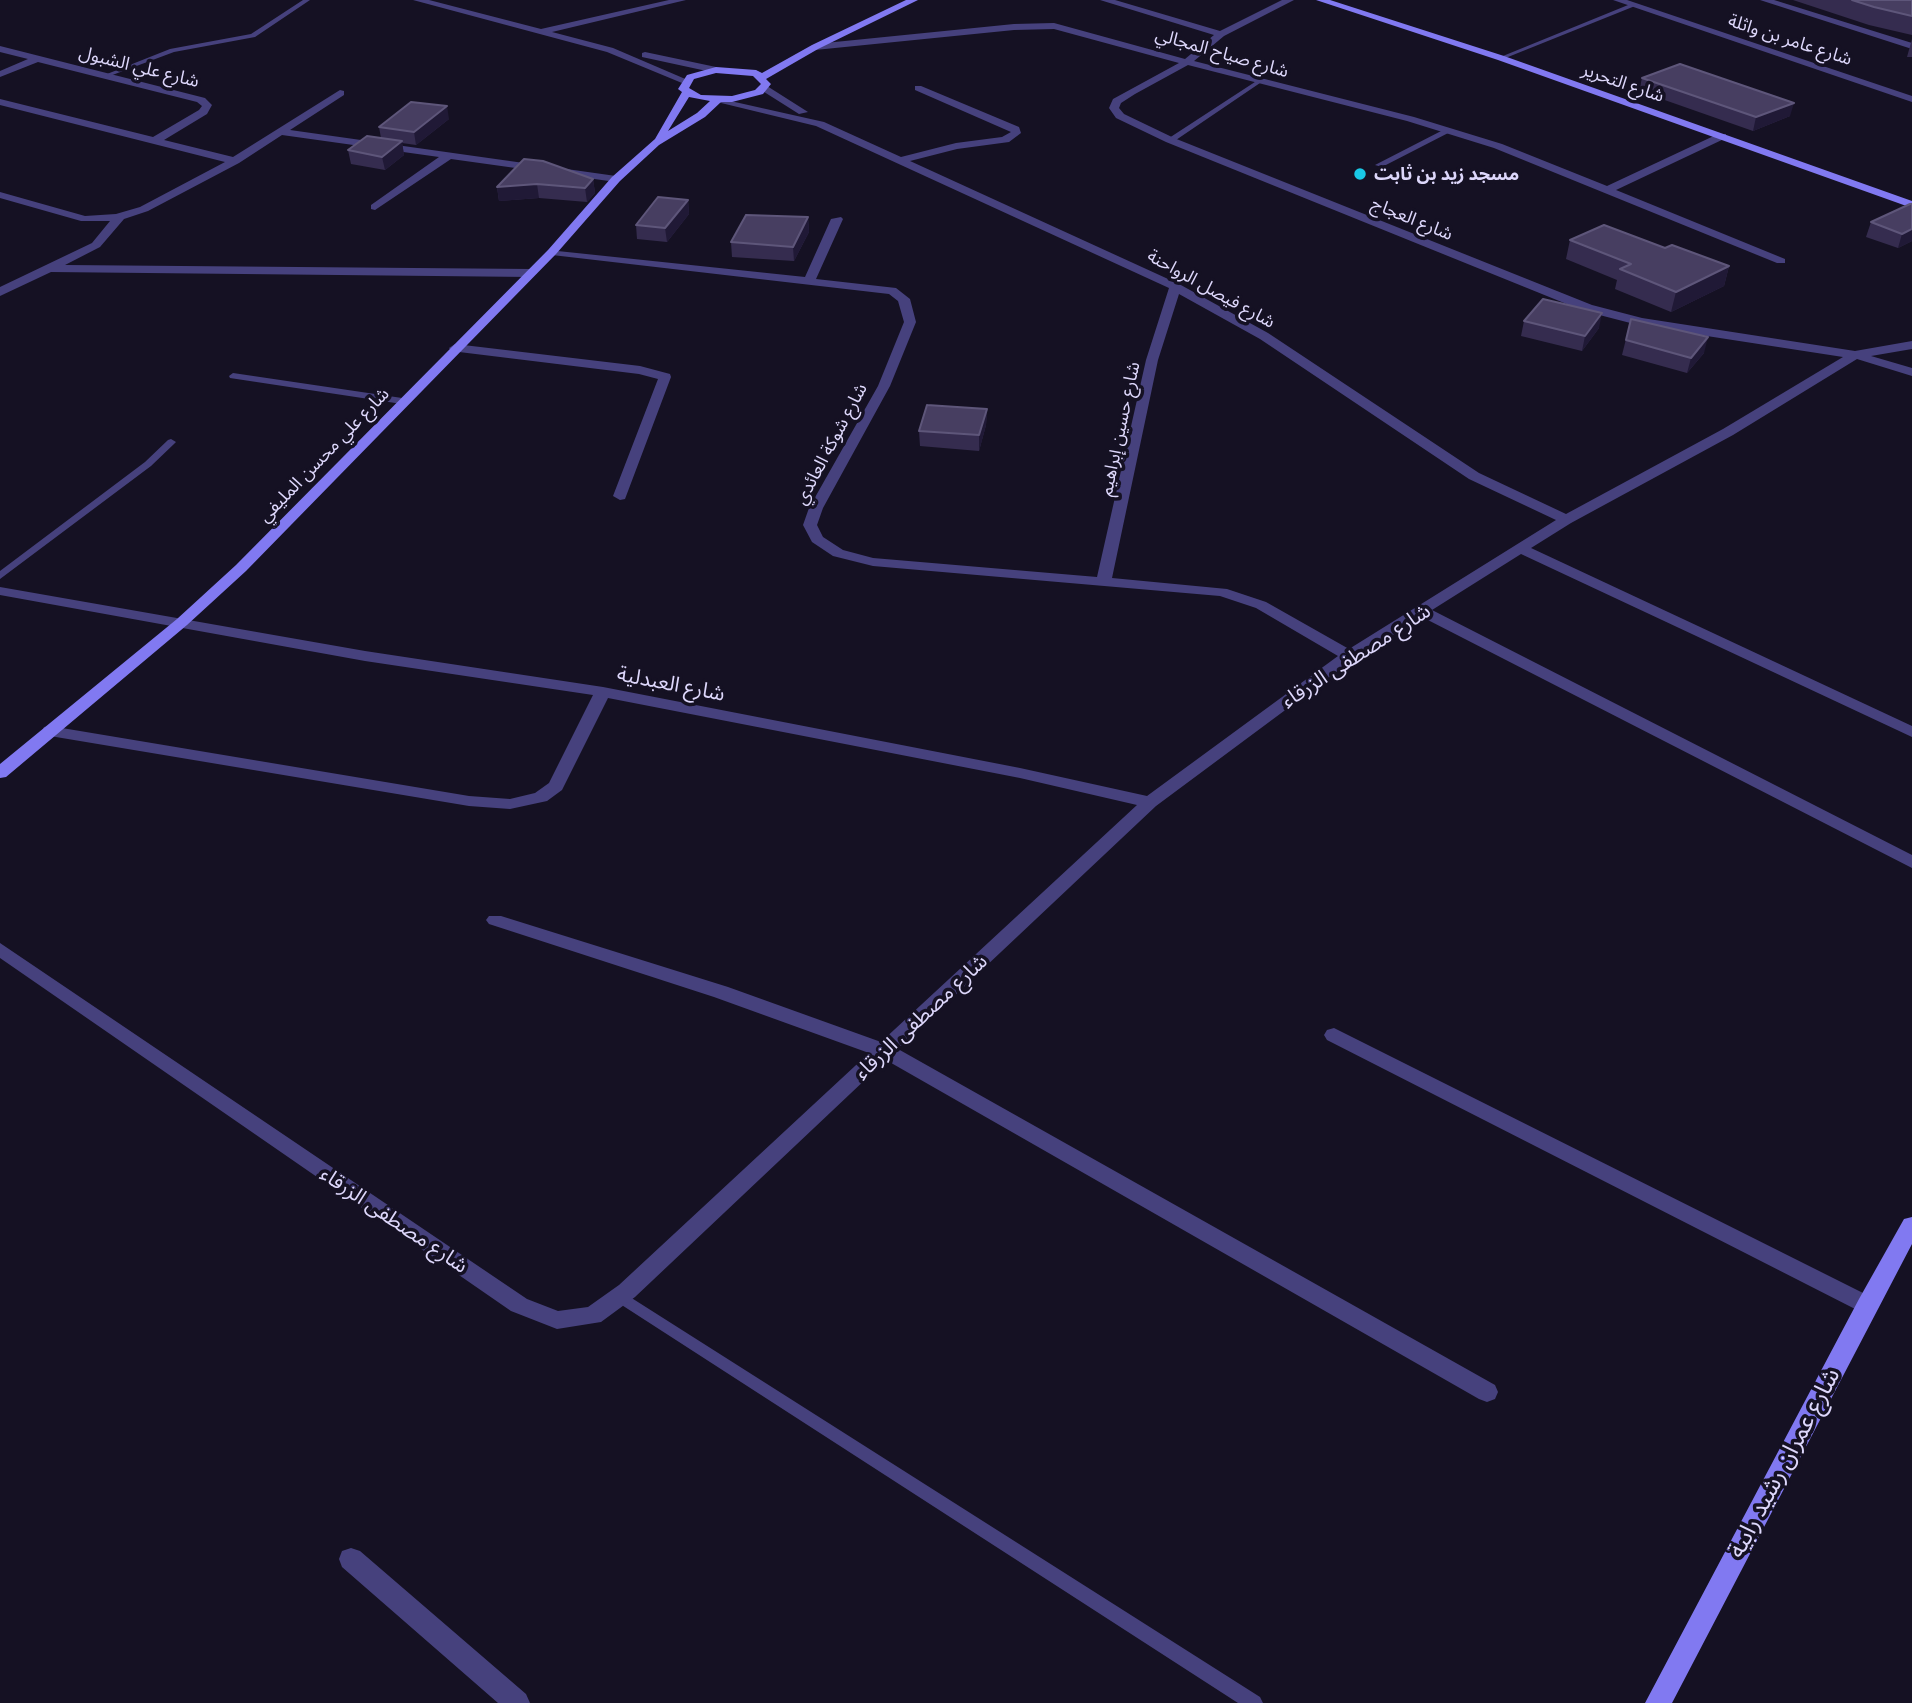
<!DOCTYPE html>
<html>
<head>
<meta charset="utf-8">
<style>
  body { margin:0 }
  canvas { display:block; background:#151123 }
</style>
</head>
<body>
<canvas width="1912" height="1703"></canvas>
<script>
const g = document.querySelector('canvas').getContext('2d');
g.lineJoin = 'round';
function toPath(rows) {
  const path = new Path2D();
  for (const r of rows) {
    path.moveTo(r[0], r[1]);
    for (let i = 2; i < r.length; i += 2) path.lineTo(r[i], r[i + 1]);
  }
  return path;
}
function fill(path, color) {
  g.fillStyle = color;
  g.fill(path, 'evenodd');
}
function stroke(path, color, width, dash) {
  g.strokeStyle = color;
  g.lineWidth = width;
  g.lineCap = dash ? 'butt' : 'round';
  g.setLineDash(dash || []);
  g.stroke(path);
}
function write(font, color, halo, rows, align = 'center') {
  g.font = font + ' "Public Sans","Noto Sans Arabic",sans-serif';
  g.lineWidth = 7;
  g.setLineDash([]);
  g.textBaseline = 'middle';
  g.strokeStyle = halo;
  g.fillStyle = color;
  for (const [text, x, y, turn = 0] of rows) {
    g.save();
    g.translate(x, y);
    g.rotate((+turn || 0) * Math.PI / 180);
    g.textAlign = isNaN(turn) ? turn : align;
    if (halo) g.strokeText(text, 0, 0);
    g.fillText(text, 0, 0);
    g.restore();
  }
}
fill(toPath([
  [303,0,310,0,255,37,174,52,107,77,102,76,170,49,251,34,303,0],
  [1633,3,1635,6,1503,59,1498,58,1633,3],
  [1258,80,1261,82,1260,83,1173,142,1166,140,1258,80],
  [1447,128,1454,130,1382,167,1375,165,1447,128],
  [233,373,402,398,407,401,402,404,230,378,229,376,233,373],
  [171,439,176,442,174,444,151,466,0,579,0,571,145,462,168,440,171,439],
  [619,1290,1260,1697,1263,1703,1238,1703,614,1300,611,1296,614,1292,619,1290]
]), '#46417d');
fill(toPath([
  [413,0,429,0,541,29,669,0,686,0,552,32,613,48,690,81,682,83,607,52,413,0],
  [1100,0,1115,0,1220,31,1282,0,1294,0,1224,36,1194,61,1414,117,1502,144,1607,186,1718,134,1726,134,1726,138,1616,190,1785,259,1785,263,1777,263,1494,148,1407,121,1188,65,1135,94,1121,103,1119,108,1124,114,1174,138,1592,305,1642,318,1855,351,1912,341,1912,349,1871,356,1912,368,1912,376,1857,359,1733,435,1571,523,1531,548,1912,726,1912,737,1521,554,1432,610,1912,855,1912,868,1422,617,1354,659,1156,806,898,1049,1495,1385,1498,1392,1495,1399,1487,1402,1479,1399,886,1060,635,1297,601,1322,557,1329,511,1311,0,958,0,943,527,1299,558,1311,588,1307,619,1285,869,1053,714,997,489,924,486,920,489,916,501,916,728,987,881,1042,1137,805,1020,778,608,698,562,790,547,801,510,809,469,806,50,736,42,731,44,727,50,726,469,796,510,799,535,793,549,783,593,695,365,661,0,595,0,587,365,651,603,687,1020,768,1147,796,1338,656,1256,608,1220,596,873,566,833,556,812,542,803,525,809,508,878,386,904,322,898,301,889,294,552,255,548,254,548,250,805,277,831,219,841,217,843,219,816,279,896,288,910,299,916,322,890,386,823,508,817,525,823,537,843,550,873,558,1097,577,1146,360,1169,288,816,126,717,102,717,98,824,122,901,157,956,143,1002,137,1011,132,915,90,915,86,921,86,1019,127,1021,133,1009,142,957,149,910,161,1179,284,1268,333,1479,473,1566,514,1723,429,1843,357,1642,326,1584,311,1166,142,1116,118,1109,108,1113,99,1179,63,1054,29,1014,30,815,50,810,47,815,44,1014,24,1054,23,1185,59,1214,35,1100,0],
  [1179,294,1260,339,1469,479,1556,520,1349,649,1266,602,1227,589,1112,578,1158,360,1179,294],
  [1613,0,1627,0,1912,96,1912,102,1613,0],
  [1760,0,1774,0,1912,43,1912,49,1760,0],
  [0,46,205,98,212,105,207,114,164,140,233,157,340,90,344,91,344,95,290,130,616,176,621,179,616,182,451,159,375,210,371,209,371,205,439,157,282,135,239,163,148,211,124,219,100,247,65,265,531,269,537,273,531,277,51,272,0,296,0,287,92,243,110,221,81,221,0,198,0,192,85,216,116,214,140,207,225,162,0,105,0,99,153,137,199,110,202,106,197,102,38,62,0,77,0,71,28,59,0,52,0,46],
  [645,52,716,67,721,70,716,73,642,57,642,53,645,52],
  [764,85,767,86,808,112,799,114,761,90,761,86,764,85],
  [455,344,640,366,670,374,671,377,625,499,620,500,613,496,658,379,639,374,451,351,449,348,455,344],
  [1334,1028,1875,1299,1878,1305,1875,1311,1867,1314,1859,1311,1327,1040,1324,1035,1327,1030,1334,1028],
  [351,1548,360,1551,526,1694,530,1703,498,1703,342,1567,339,1559,342,1551,351,1548]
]), '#46417d');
fill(toPath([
  [906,0,918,0,818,49,766,79,771,84,763,94,732,102,721,102,705,117,659,145,620,181,556,254,246,571,187,625,6,777,0,778,0,764,177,619,236,565,548,250,612,177,655,139,682,92,678,89,687,75,716,67,756,70,762,73,812,45,906,0],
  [716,73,753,76,761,84,755,90,732,96,701,95,689,88,694,79,716,73],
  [689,97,710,101,697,113,668,131,689,97],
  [1316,0,1330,0,1504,56,1912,201,1912,208,1498,60,1316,0],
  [1912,1217,1912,1244,1672,1703,1645,1703,1859,1299,1904,1219,1912,1217]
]), '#8179f1');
fill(toPath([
  [1793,0,1912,0,1912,35,1869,25],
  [1912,39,1912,57,1907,57],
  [1642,78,1790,116,1753,131,1639,91],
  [449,119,416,145,402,143,404,155,385,170,351,164,348,150,381,138,379,127],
  [593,179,595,193,587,202,539,198,499,201,497,187],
  [688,200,689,214,667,242,637,239,636,225],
  [1912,204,1912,241,1898,248,1866,237,1871,222],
  [808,217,809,232,794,261,732,257,731,242],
  [1570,240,1665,248,1729,266,1724,286,1671,312,1615,289,1617,280,1566,259],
  [1631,319,1704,353,1687,373,1622,355],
  [1524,321,1599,328,1582,351,1521,336],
  [987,409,986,425,979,451,920,446,919,431]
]), '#352c4f');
fill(toPath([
  [1794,103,1790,116,1753,131,1756,117],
  [447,106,449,119,416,145,414,132],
  [402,141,404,155,385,170,382,157],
  [593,179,595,193,587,202,585,188],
  [537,184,539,198,499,201,497,187],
  [688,200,689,214,667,242,665,228],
  [808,217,809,232,794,261,793,247],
  [1912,229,1912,241,1898,248,1902,234],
  [1729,266,1724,286,1671,312,1676,292],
  [1602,313,1599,328,1582,351,1585,336],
  [1708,337,1704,353,1687,373,1691,358],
  [987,409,986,425,979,451,979,435]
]), '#201936');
const building = toPath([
  [1852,0,1912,0,1912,16,1874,7,1852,0],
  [1680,64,1794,103,1756,117,1642,78,1680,64],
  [411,102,447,106,414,132,379,127,411,102],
  [367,136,402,141,382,157,348,150,367,136],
  [524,159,543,161,593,179,585,188,537,184,497,187,524,159],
  [658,197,688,200,665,228,636,225,658,197],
  [1910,204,1912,204,1912,229,1902,234,1871,222,1910,204],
  [746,215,808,217,793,247,731,242,746,215],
  [1604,225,1665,248,1672,245,1729,266,1676,292,1620,269,1631,264,1570,240,1604,225],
  [1543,299,1602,313,1585,336,1524,321,1543,299],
  [1631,319,1708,337,1691,358,1626,340,1631,319],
  [927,405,987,409,979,435,919,431,927,405]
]);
fill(building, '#473e61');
stroke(building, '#5e567a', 2);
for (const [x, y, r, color] of [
  [1360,174,7,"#19c8e6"]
]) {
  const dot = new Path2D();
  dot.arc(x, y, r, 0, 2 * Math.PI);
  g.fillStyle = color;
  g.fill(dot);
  stroke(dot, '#151123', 2.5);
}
write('18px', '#ddd7fb', '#151123', [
  ["شارع عامر بن واثلة",1790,40,18],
  ["شارع صياح المجالي",1222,53,16],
  ["شارع علي الشبول",139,67,14],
  ["شارع التحرير",1623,83,19],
  ["شارع العجاج",1412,219,22],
  ["شارع فيصل الرواحنة",1211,289,29],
  ["شارع حسين إبراهيم",1120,429,-78],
  ["شارع شوكة العائدي",831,444,-62],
  ["شارع علي محسن المليفي",324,455,-46]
]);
write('bold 18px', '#ddd7fb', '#151123', [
  ["مسجد زيد بن ثابت",1374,174]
], 'left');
write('21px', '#ddd7fb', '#151123', [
  ["شارع مصطفى الزرقاء",1356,656,-33],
  ["شارع العبدلية",671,684,11],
  ["شارع مصطفى الزرقاء",921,1017,-43],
  ["شارع مصطفى الزرقاء",394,1220,34]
]);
write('24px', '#ddd7fb', '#151123', [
  ["شارع عمران رشيد رابية",1784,1463,-62]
]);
</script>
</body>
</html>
